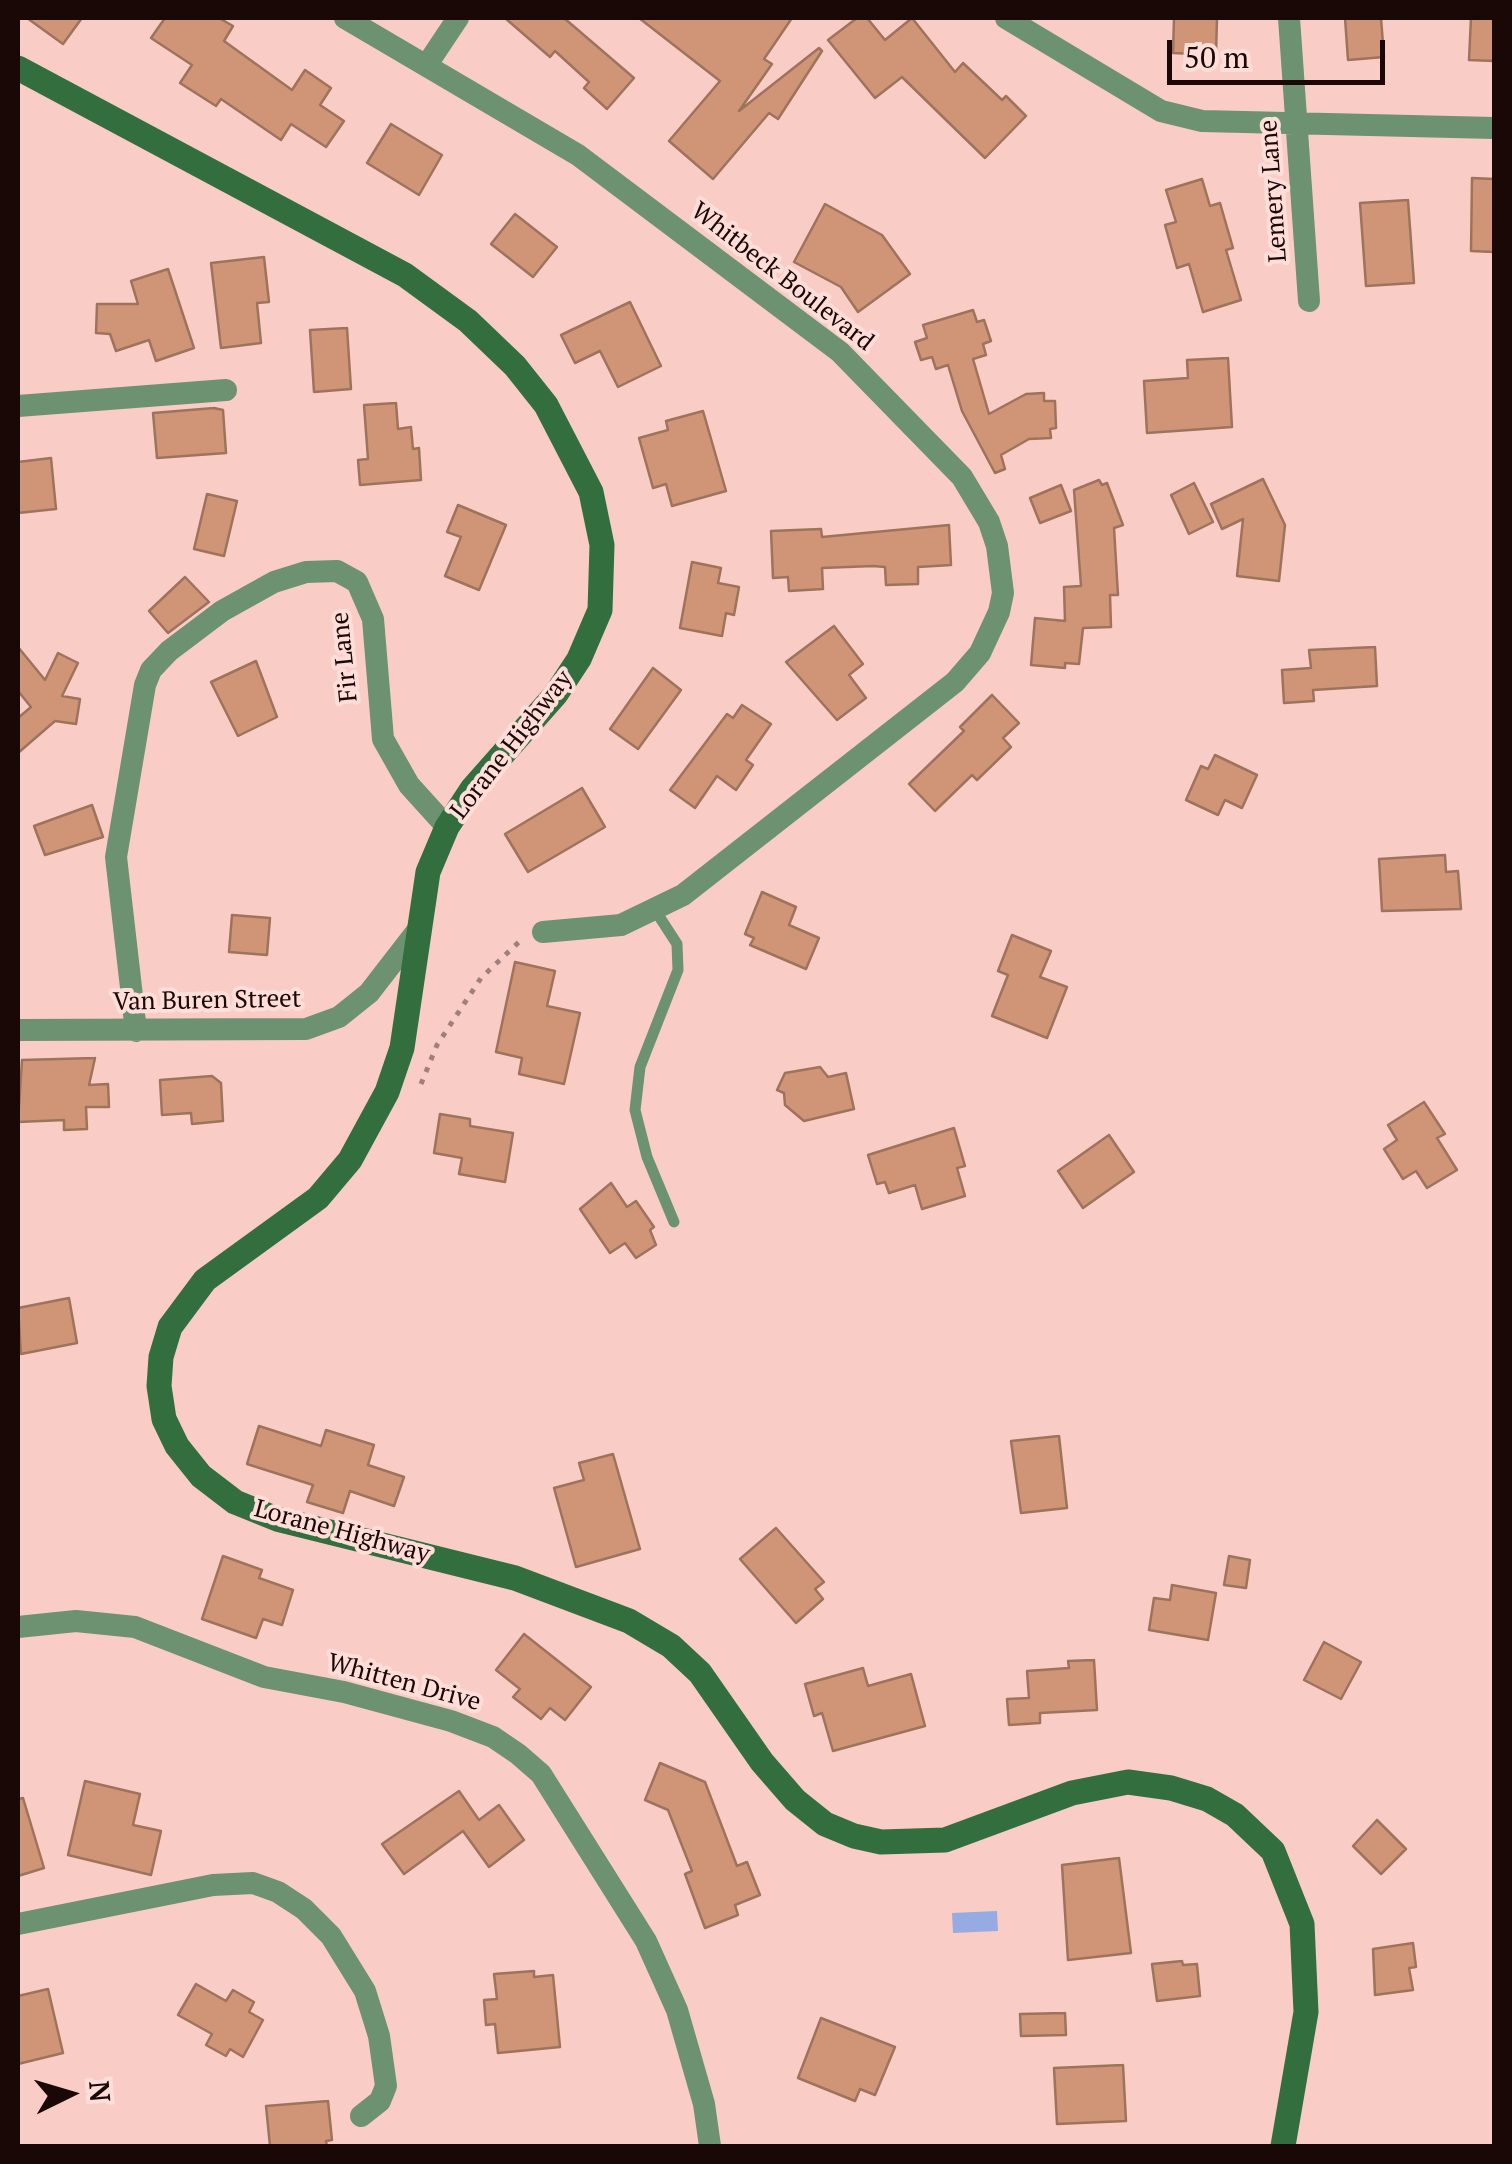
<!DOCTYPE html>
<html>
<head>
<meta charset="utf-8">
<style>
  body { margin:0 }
  #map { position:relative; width:1512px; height:2164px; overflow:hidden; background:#f9cdc6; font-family:"PT Serif",serif }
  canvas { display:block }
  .frame { position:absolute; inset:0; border:20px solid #190806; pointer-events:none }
  .north { position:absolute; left:20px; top:2044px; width:100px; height:100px; -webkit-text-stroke:8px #ffddd8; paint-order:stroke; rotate:85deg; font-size:28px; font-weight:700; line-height:40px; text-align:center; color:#190806 }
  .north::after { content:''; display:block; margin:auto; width:35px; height:45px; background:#190806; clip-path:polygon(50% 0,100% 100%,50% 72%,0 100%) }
  .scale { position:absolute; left:1167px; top:40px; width:218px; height:45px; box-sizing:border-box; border:5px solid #190806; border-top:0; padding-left:12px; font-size:30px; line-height:35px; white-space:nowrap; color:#190806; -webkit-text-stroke:8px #ffddd8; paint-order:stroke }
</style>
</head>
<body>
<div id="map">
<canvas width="1512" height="2164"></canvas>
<div class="frame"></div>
<div class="north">N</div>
<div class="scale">50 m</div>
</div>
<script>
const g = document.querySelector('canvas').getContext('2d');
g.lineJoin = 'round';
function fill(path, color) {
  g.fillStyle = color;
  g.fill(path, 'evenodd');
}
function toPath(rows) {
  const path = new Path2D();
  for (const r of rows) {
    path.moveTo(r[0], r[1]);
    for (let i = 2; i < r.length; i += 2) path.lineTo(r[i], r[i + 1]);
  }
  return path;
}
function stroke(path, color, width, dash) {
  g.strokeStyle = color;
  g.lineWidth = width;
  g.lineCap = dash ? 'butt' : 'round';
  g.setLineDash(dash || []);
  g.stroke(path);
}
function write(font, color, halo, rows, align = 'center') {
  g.font = font + ' "PT Serif",serif';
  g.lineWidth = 8;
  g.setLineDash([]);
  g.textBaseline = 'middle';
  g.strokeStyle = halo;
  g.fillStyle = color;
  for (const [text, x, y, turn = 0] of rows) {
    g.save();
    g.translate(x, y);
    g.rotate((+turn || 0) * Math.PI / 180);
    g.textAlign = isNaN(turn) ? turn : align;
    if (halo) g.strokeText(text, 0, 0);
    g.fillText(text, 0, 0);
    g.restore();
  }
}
fill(toPath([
  [997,1911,998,1931,953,1933,952,1913]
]), '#96abe2');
const building = toPath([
  [27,18,82,18,63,44,27,18],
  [165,18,219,18,233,26,224,41,292,90,305,70,331,88,320,105,344,121,326,147,291,124,281,140,221,99,216,106,180,83,192,65,151,38,165,18],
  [505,18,564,18,634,78,607,109,584,88,589,82,555,51,550,57,505,18],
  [639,18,792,18,764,59,772,64,739,111,819,48,822,51,778,119,769,113,713,179,669,141,720,81,639,18],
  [857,18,867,18,885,40,912,18,955,72,963,63,1002,100,1006,96,1026,116,985,158,902,77,875,98,828,40,857,18],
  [1174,18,1217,18,1216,55,1173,53,1174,18],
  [1345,18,1381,18,1384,57,1348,60,1345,18],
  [1471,18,1494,18,1494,61,1469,60,1471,18],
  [391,124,442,155,419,195,367,163,391,124],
  [1472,178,1494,179,1494,252,1471,251,1472,178],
  [1202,179,1210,206,1220,203,1233,248,1226,250,1241,300,1203,312,1189,264,1177,268,1165,225,1176,222,1166,190,1202,179],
  [1408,200,1414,283,1366,286,1360,203,1408,200],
  [825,204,882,235,910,274,858,312,841,287,794,262,825,204],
  [515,214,557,247,533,277,491,244,515,214],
  [264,257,269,302,257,303,261,343,221,348,211,263,264,257],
  [168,269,194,348,156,361,149,340,116,351,110,334,96,333,97,304,138,304,131,281,168,269],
  [630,302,661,366,618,387,600,351,575,363,561,335,630,302],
  [973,310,977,322,984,320,991,341,983,344,986,355,973,359,989,414,1026,394,1044,393,1044,401,1055,401,1056,428,1050,429,1051,438,1029,439,1001,455,1005,469,995,473,962,411,948,365,936,369,932,357,921,360,915,342,927,338,923,325,973,310],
  [347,328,351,389,314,392,310,330,347,328],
  [1228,358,1232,427,1147,433,1144,381,1188,378,1187,360,1228,358],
  [396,403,398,429,411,427,413,449,419,448,421,480,360,485,358,460,368,459,364,405,396,403],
  [214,408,223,410,226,453,157,458,153,413,214,408],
  [703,411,726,491,672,506,666,484,653,488,639,438,668,430,666,421,703,411],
  [51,458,56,509,18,513,18,462,51,458],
  [1263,479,1285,525,1279,581,1237,576,1243,519,1222,529,1211,504,1263,479],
  [1099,480,1102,485,1107,483,1123,525,1114,528,1118,595,1110,595,1111,627,1083,628,1079,664,1065,663,1065,668,1031,665,1035,618,1065,621,1064,587,1081,586,1074,490,1099,480],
  [1194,483,1213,522,1189,534,1171,495,1194,483],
  [1061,485,1071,511,1040,523,1030,498,1061,485],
  [207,494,237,501,224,556,194,549,207,494],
  [458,505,506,525,479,590,445,576,461,537,447,532,458,505],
  [949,525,951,565,918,567,918,584,886,585,885,567,873,566,822,568,823,589,789,591,788,577,773,578,771,531,821,529,822,537,949,525],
  [692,562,721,568,718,583,739,587,734,615,726,613,722,636,680,628,692,562],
  [185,577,209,602,168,633,149,611,185,577],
  [834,626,863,664,849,675,866,698,837,720,786,662,834,626],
  [18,647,45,680,58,653,78,663,62,696,80,699,76,724,55,721,18,753,18,718,31,707,18,691,18,647],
  [1375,647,1377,686,1313,690,1314,701,1284,703,1282,670,1311,668,1309,650,1375,647],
  [256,661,277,717,238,736,211,682,256,661],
  [653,668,681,690,638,749,610,729,653,668],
  [992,695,1019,723,1003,738,1011,747,977,780,972,775,935,811,909,784,964,731,960,727,992,695],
  [742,705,771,724,746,760,753,765,736,790,717,776,695,808,670,790,727,714,733,718,742,705],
  [1215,755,1257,775,1242,808,1225,800,1218,815,1186,800,1201,766,1208,769,1215,755],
  [582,788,605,827,528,872,505,834,582,788],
  [92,805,103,837,45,855,34,826,92,805],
  [1445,855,1446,872,1458,871,1461,909,1382,911,1379,859,1445,855],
  [762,892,796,907,789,925,819,938,806,969,750,945,754,938,745,934,762,892],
  [232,915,270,918,267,955,229,952,232,915],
  [1012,935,1051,951,1040,977,1067,987,1047,1038,992,1016,1008,975,998,971,1012,935],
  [515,962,555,971,547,1006,580,1013,564,1084,519,1074,522,1058,496,1052,515,962],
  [95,1058,89,1085,108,1084,109,1107,86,1107,87,1129,64,1130,64,1120,18,1122,22,1060,95,1058],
  [820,1067,828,1077,846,1073,854,1109,804,1121,785,1105,784,1093,777,1090,785,1073,820,1067],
  [212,1076,221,1083,223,1121,192,1124,191,1113,162,1115,160,1080,212,1076],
  [1424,1102,1445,1134,1437,1138,1457,1170,1427,1188,1416,1171,1403,1179,1384,1149,1397,1140,1388,1125,1424,1102],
  [440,1114,470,1119,470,1126,513,1133,505,1182,459,1174,462,1158,434,1153,440,1114],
  [954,1128,965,1166,957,1168,965,1196,922,1209,915,1185,889,1193,885,1182,877,1184,868,1155,954,1128],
  [1109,1135,1134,1172,1083,1208,1058,1171,1109,1135],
  [611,1183,627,1207,636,1201,654,1227,650,1230,656,1245,636,1258,625,1243,610,1253,580,1209,611,1183],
  [69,1298,77,1343,21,1354,18,1308,69,1298],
  [259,1426,321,1446,326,1430,374,1445,368,1465,404,1477,394,1506,350,1491,343,1513,307,1502,313,1485,247,1464,259,1426],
  [1059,1436,1067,1508,1021,1513,1011,1441,1059,1436],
  [613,1454,640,1549,576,1567,554,1488,584,1480,579,1463,613,1454],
  [776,1528,824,1582,815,1589,823,1599,796,1623,740,1559,776,1528],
  [223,1556,262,1570,259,1578,293,1590,282,1625,263,1619,256,1638,202,1619,223,1556],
  [1229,1556,1250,1560,1246,1588,1224,1585,1229,1556],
  [1172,1585,1216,1593,1208,1640,1149,1630,1154,1598,1170,1600,1172,1585],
  [524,1634,591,1687,565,1720,550,1708,541,1719,513,1697,520,1689,496,1670,524,1634],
  [1324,1642,1361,1662,1341,1699,1304,1680,1324,1642],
  [1094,1660,1097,1710,1040,1713,1040,1723,1009,1725,1007,1699,1029,1698,1027,1671,1069,1668,1068,1661,1094,1660],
  [863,1668,868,1686,911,1674,925,1726,833,1751,822,1713,814,1716,805,1684,863,1668],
  [660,1763,705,1782,737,1866,747,1862,760,1895,735,1905,738,1915,705,1928,685,1874,692,1871,668,1810,645,1800,660,1763],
  [85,1781,140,1794,133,1825,161,1831,151,1875,68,1855,85,1781],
  [459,1791,479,1820,499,1805,524,1840,489,1867,463,1831,404,1874,382,1844,459,1791],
  [23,1798,44,1868,18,1876,18,1799,23,1798],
  [1377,1820,1406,1849,1381,1874,1353,1846,1377,1820],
  [1119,1858,1131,1953,1068,1960,1062,1865,1119,1858],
  [1413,1943,1416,1967,1409,1968,1413,1990,1375,1995,1373,1949,1413,1943],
  [1182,1961,1183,1965,1197,1964,1200,1996,1157,2001,1152,1964,1182,1961],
  [534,1971,534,1977,553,1975,560,2047,498,2053,495,2024,486,2025,484,2000,497,1999,494,1974,534,1971],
  [196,1984,226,2001,233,1990,254,2002,249,2012,263,2020,243,2057,230,2049,226,2056,206,2045,212,2034,178,2015,196,1984],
  [48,1989,63,2053,18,2064,18,1996,48,1989],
  [1065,2013,1066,2035,1021,2036,1020,2014,1065,2013],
  [821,2018,895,2047,875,2095,860,2089,855,2101,798,2078,821,2018],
  [1123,2065,1126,2121,1057,2124,1054,2068,1123,2065],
  [328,2101,332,2140,326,2141,327,2146,270,2146,266,2106,328,2101]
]);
fill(building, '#d09577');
stroke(building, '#9e735c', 2.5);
stroke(toPath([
  [421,1084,437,1045,481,978,521,940]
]), '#a17f7a', 5, [5, 8]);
stroke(toPath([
  [655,910,677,944,678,970,640,1067,635,1110,647,1157,674,1222]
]), '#6c9271', 11);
stroke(toPath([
  [345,18,578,155,840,352,962,477,989,522,997,546,1003,593,999,612,980,653,955,682,683,895,621,925,543,932],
  [1006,18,1161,111,1202,121,1494,128],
  [1289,18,1309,301],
  [428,63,458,18],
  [18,406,226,390],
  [18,1030,306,1029,339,1017,369,993,417,931],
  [136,1031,116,857,145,685,151,670,169,651,222,611,274,582,306,572,337,571,357,582,373,619,383,739,409,785,447,827],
  [18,1627,76,1621,135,1627,264,1677,344,1692,451,1721,493,1737,518,1754,541,1774,646,1941,677,2010,704,2104,710,2146],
  [18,1924,213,1885,253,1883,278,1892,304,1909,331,1936,365,1991,379,2036,386,2086,380,2101,361,2116]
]), '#6c9271', 22);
stroke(toPath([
  [18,68,405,275,468,321,515,366,546,405,591,492,602,545,600,610,579,659,556,694,472,789,447,827,428,872,402,1048,387,1092,350,1160,318,1198,205,1280,170,1327,161,1357,159,1386,164,1419,177,1446,201,1476,235,1502,277,1519,515,1578,629,1621,671,1646,700,1673,762,1762,795,1800,825,1824,854,1836,881,1842,945,1840,1072,1793,1128,1782,1171,1788,1207,1799,1235,1815,1273,1851,1302,1924,1306,2012,1283,2146]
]), '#336e3f', 25);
write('25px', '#190806', '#ffddd8', [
  ["Lemery Lane",1274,191,-94],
  ["Whitbeck Boulevard",782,277,38],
  ["Fir Lane",345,657,-96],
  ["Lorane Highway",512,745,-52],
  ["Van Buren Street",207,1001,-1],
  ["Lorane Highway",342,1532,15],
  ["Whitten Drive",404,1683,15]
]);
</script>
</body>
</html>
